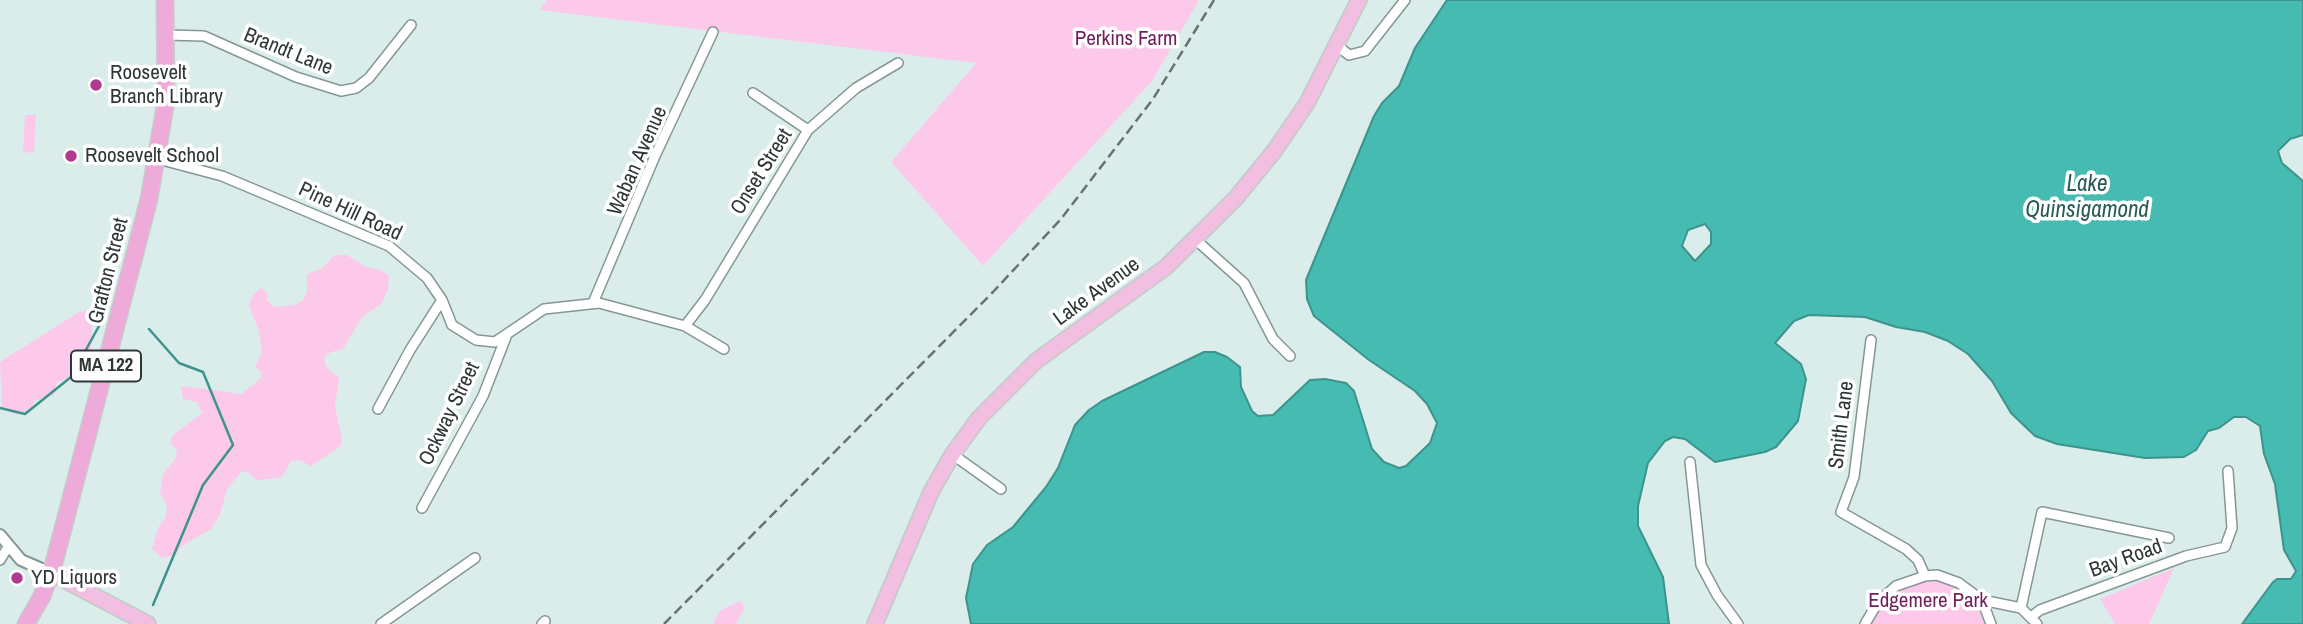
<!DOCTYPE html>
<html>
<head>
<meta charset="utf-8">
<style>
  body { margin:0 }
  canvas { display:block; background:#daedeb }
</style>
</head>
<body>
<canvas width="2303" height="624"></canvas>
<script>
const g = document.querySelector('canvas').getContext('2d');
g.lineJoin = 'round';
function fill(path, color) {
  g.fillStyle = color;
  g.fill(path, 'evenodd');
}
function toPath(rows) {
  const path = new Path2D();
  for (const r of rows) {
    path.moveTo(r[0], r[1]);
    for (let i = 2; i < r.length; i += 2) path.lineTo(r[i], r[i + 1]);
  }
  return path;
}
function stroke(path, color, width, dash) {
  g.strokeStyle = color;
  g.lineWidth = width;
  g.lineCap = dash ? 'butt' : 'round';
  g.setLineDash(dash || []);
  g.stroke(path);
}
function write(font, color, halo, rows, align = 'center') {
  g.font = font + ' "Archivo Narrow",sans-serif';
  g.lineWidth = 7;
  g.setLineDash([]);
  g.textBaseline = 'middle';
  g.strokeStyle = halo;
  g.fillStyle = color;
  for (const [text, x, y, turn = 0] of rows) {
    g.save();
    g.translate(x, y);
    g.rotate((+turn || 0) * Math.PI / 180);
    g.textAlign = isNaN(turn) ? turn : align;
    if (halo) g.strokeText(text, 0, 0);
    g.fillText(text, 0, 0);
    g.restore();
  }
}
fill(toPath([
  [547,0,1199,0,1152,81,983,266,891,162,976,63,540,10],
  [25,115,36,115,34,153,23,152],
  [334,255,347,255,366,267,381,270,389,276,388,290,381,304,362,317,343,349,331,352,324,357,327,368,339,378,335,407,342,438,340,447,311,466,300,460,291,461,282,477,277,478,257,480,246,471,241,472,227,489,220,514,211,529,183,545,175,555,162,558,152,549,158,528,166,517,167,506,160,492,163,474,176,458,177,450,170,443,172,436,202,413,197,402,183,399,181,386,241,394,261,378,261,372,255,367,262,351,259,331,249,306,253,295,261,288,268,294,267,301,275,307,294,305,303,300,307,292,307,274,323,268],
  [90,310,93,314,90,363,75,377,57,382,54,396,35,400,28,414,18,415,2,408,0,362,79,312],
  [2174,568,2149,624,2115,624,2100,599],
  [1937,575,1982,600,1991,624,1866,624,1896,586],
  [740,601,745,607,736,624,713,624,721,610]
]), '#fdc9ea');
const water = toPath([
  [1447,0,2303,0,2303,135,2290,139,2278,151,2282,163,2303,181,2303,624,2242,624,2273,582,2277,579,2291,579,2296,571,2284,550,2275,484,2264,454,2260,426,2246,417,2234,417,2219,428,2208,431,2196,450,2184,457,2145,458,2057,444,2035,436,2011,413,1992,381,1968,354,1948,341,1925,332,1896,327,1865,317,1809,315,1794,321,1775,343,1801,364,1806,379,1798,421,1776,447,1765,452,1715,462,1685,439,1673,437,1665,441,1648,463,1638,506,1638,526,1663,577,1669,624,971,624,966,598,973,564,987,545,1013,527,1046,487,1058,468,1075,425,1089,410,1102,401,1204,352,1215,352,1227,357,1240,367,1241,387,1252,411,1258,416,1273,415,1310,380,1325,379,1346,383,1354,391,1372,449,1384,462,1399,468,1406,466,1430,443,1437,423,1427,404,1415,391,1369,360,1314,316,1307,299,1306,280,1374,116,1382,103,1399,86,1415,48,1447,0],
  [1705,224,1711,232,1711,244,1695,261,1682,246,1688,230,1705,224]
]);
fill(water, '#45bbb1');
stroke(water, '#3e938c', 2);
stroke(toPath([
  [149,329,179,363,203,372,233,445,203,485,153,605],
  [0,408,25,414,71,377,99,326]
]), '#3e938c', 2.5);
const minor = toPath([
  [167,35,204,36,296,77,341,91,356,88,369,78,411,25],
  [1338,46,1349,55,1365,51,1405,0],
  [753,93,808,130],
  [158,159,222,176,389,246,427,278,442,300,452,325,476,340,495,342,544,309,599,303,685,326,724,349],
  [1196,240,1244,283,1273,339,1290,356],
  [593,303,655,156,713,32],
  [685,326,705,300,808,130,856,88,898,63],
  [1871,340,1854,477,1841,512,1906,549,1918,560,1925,576],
  [378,409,410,350,442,300],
  [952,454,1001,489],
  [1690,462,1701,565,1717,595,1738,624],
  [422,508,483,396,506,337],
  [0,560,8,547],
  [1982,600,1991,624],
  [2021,608,2042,512,2169,538],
  [2031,617,2040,610,2186,556,2225,547,2232,528,2228,471],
  [381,624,475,558],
  [542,624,545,621],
  [1865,624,1878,602,1896,586,1925,576,1937,575,1959,583,1982,600,2021,608,2037,624]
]);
const tertiary = toPath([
  [0,535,21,560,51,573]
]);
const primary = toPath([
  [51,573,148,624],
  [875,624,931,492,952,455,979,418,1036,361,1166,267,1235,199,1275,150,1307,103,1359,0]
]);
const trunk = toPath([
  [26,624,42,596,54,563,149,199,166,101,165,0]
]);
stroke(minor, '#859795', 12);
stroke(tertiary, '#859795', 14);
stroke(primary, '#c9cbcb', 18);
stroke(trunk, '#c9cbcb', 19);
stroke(minor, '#fff', 9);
stroke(tertiary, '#fff', 10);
stroke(primary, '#f2bfe2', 14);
stroke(trunk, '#eeaad8', 16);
stroke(toPath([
  [664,624,993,292,1061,219,1153,99,1214,0]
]), '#677371', 2.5, [10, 5]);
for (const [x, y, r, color] of [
  [96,85,7,"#b03a90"],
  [71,156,7,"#b03a90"],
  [17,578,7,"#b03a90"]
]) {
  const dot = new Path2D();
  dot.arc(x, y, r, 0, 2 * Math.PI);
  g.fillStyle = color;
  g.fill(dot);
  stroke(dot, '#fff', 2.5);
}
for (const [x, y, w] of [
  [106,366,70]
]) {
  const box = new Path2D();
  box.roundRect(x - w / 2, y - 15.5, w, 31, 5);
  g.fillStyle = '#fff';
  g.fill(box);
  stroke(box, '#2f3736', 2);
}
write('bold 19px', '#2f3736', null, [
  ["MA 122",106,366]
]);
write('21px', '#711f5c', '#fff', [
  ["Perkins Farm",1126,39],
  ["Edgemere Park",1928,601]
]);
write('21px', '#2f3736', '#fff', [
  ["Brandt Lane",288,52,22],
  ["Waban Avenue",638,161,-66],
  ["Onset Street",762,172,-58],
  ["Pine Hill Road",350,212,25],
  ["Grafton Street",109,271,-76],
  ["Lake Avenue",1097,292,-36],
  ["Ockway Street",450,414,-64],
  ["Smith Lane",1842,425,-83],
  ["Bay Road",2126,559,-20]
]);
write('21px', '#2f3736', '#fff', [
  ["Roosevelt",110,73],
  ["Branch Library",110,97],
  ["Roosevelt School",85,156],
  ["YD Liquors",31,578]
], 'left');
write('italic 23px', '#295a56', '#fff', [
  ["Lake",2087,185],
  ["Quinsigamond",2087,211]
]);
</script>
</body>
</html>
